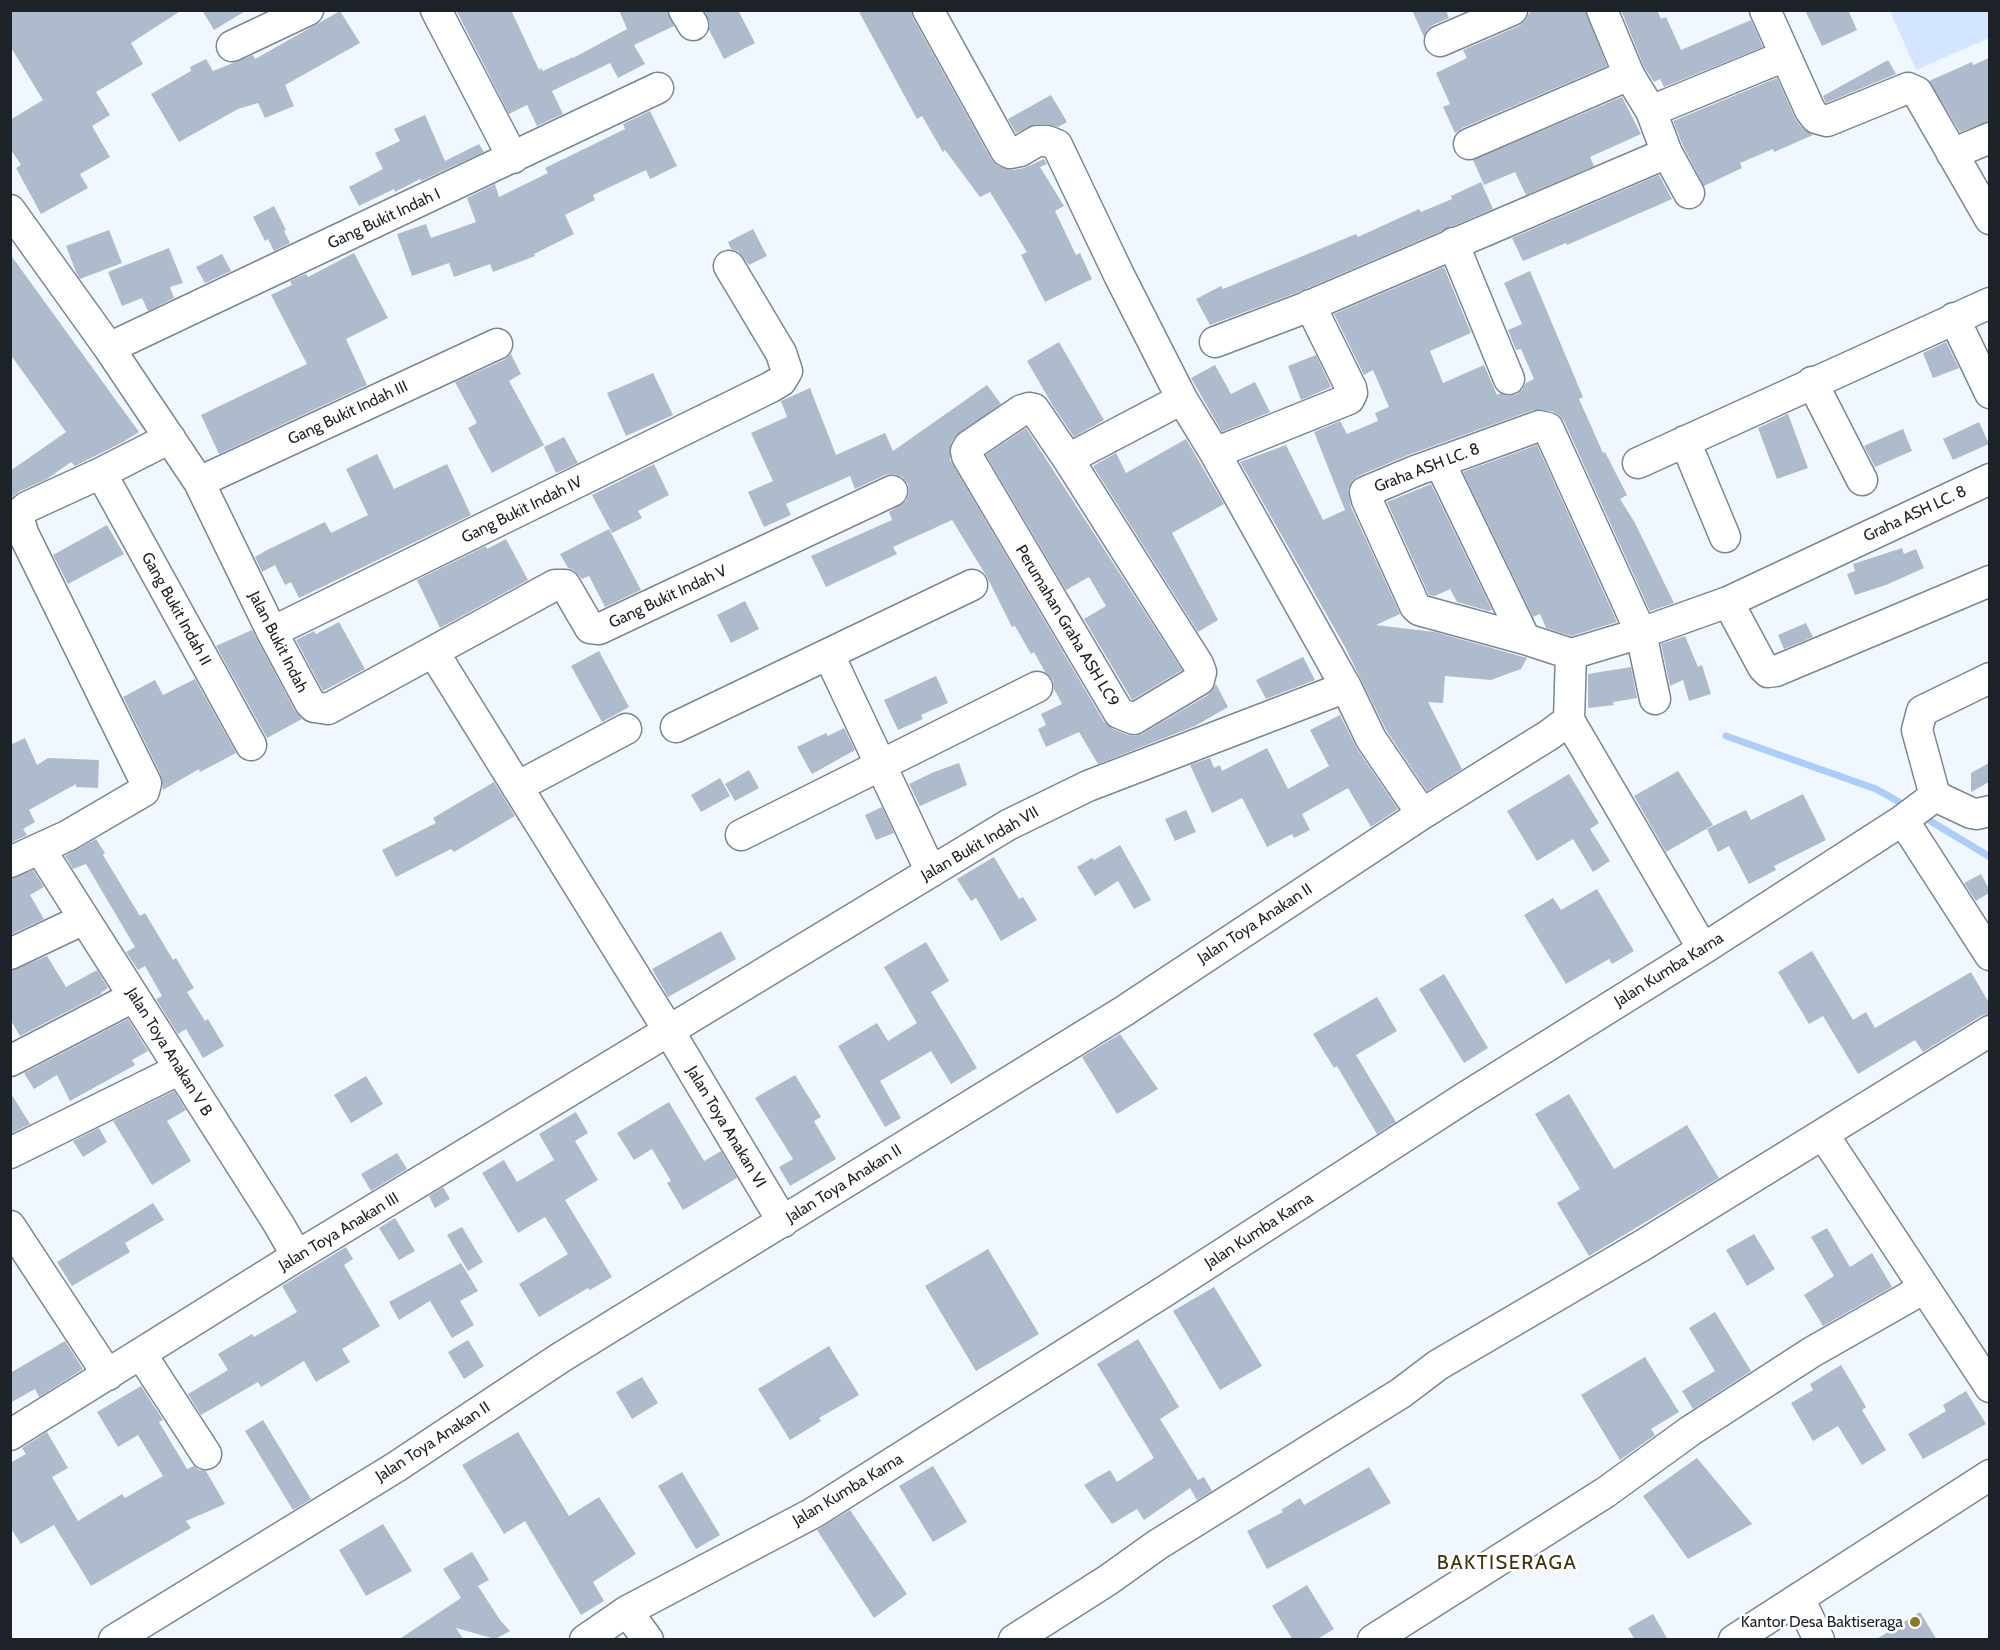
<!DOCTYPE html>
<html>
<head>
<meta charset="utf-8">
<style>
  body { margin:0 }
  #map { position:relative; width:2000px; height:1650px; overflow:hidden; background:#f1f7fe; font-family:Cabin,sans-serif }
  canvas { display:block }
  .frame { position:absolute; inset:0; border:12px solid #1d2228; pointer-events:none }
</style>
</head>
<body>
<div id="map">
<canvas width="2000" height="1650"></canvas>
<div class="frame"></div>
</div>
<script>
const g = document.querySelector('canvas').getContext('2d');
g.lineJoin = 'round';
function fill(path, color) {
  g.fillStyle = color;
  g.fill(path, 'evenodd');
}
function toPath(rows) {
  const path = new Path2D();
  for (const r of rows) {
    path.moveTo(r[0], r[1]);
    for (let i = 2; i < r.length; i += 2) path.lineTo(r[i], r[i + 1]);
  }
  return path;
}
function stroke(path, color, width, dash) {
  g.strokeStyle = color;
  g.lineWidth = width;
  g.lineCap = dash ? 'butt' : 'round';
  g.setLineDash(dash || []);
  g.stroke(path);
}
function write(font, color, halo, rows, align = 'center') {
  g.font = font + ' Cabin,sans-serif';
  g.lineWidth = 5;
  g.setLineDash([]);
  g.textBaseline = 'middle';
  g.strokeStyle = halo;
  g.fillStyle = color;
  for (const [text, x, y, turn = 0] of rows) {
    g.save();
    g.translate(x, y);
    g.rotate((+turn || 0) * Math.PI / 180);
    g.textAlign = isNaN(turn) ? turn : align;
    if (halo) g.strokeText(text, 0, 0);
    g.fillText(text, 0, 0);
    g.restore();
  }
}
fill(toPath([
  [1890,11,1989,11,1989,38,1916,70]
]), '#d4e6ff');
stroke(toPath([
  [1726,736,1876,789,1908,807],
  [1922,816,1990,857]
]), '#aacdfb', 7);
fill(toPath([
  [10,10,182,10,131,43,143,64,96,92,110,115,92,126,110,157,80,174,88,188,41,214,16,168,21,165,10,148,10,120,43,100,10,46],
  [202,10,247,10,214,30],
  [456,10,511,10,539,70,541,68,543,71,573,57,573,58,627,29,619,10,667,10,674,26,634,45,645,64,618,78,610,63,552,91,563,114,537,126,527,105,509,114],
  [704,10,738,10,755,43,724,59,709,30,710,24],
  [858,10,911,10,913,18,991,159,998,166,1013,170,1024,168,1044,159,1047,164,1040,167,1064,206,1055,211,1076,255,1080,253,1092,279,1045,302,1021,255,1027,252,990,192,980,197,945,150,943,152,922,116,917,119],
  [1412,10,1446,10,1449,18,1433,25,1427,30,1424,37],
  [1535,10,1585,10,1607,66,1462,128,1455,133,1443,107,1450,104,1436,73,1467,58,1463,50,1519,26,1525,21,1529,13],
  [1621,10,1657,10,1661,19,1666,17,1681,50,1751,20,1763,47,1664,87,1660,79,1654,82,1644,67],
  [1805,10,1848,10,1857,30,1822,46],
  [340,11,360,43,285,85,294,106,265,118,258,103,238,109,179,142,151,94,191,71,190,67,206,59,213,71,253,55,255,59],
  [1989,58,1989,121,1960,132,1929,81,1972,62,1973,65],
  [1888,60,1896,74,1826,103,1825,101,1823,96],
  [1777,78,1796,120,1803,129,1813,135,1774,152,1773,149,1740,163,1742,168,1704,186,1683,146,1673,121],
  [1051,95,1067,122,1058,127,1047,124,1036,124,1016,133,1008,119],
  [1622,97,1641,134,1590,157,1594,166,1526,195,1515,172,1484,185,1473,160],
  [650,111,677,166,650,179,646,170,593,195,595,200,565,215,574,234,534,254,535,256,493,272,490,264,454,277,449,263,412,276,397,234,426,224,431,238,476,222,467,198,495,184,499,197,548,173,545,168,625,129,623,124],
  [425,115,445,161,479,144,484,152,421,181,420,179,395,192,394,189,359,206,349,187,383,169,375,153,400,141,394,129],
  [1659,175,1672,199,1567,245,1566,243,1523,261,1512,238],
  [1481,182,1493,209,1296,293,1210,325,1196,299,1221,286,1223,289,1356,234,1358,237,1419,209,1421,212,1452,199,1451,196],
  [274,206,286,230,284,231,290,243,274,251,268,239,265,241,253,217],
  [753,229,767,256,749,265,738,251,731,249,728,242],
  [109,230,122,263,80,279,76,272,66,246],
  [169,248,183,283,170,287,174,298,148,311,142,298,122,306,108,272],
  [354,253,388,318,346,339,367,385,219,454,201,415,307,364,271,295,292,285,290,281,306,274,308,277],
  [10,254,139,432,123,442,75,466,71,462,47,479,20,491,10,498,10,471,66,432,10,354],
  [222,254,231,271,205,283,196,267],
  [1444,267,1471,333,1430,351,1443,383,1484,365,1497,395,1500,393,1507,396,1516,395,1522,390,1526,383,1534,379,1521,349,1516,350,1508,330,1522,324,1504,283,1530,271,1583,397,1579,399,1603,453,1605,452,1627,495,1620,499,1635,523,1674,603,1650,611,1564,421,1559,415,1552,411,1533,410,1408,455,1358,476,1352,481,1348,489,1351,507,1400,614,1376,625,1435,632,1527,658,1521,669,1491,680,1445,676,1443,703,1428,702,1462,769,1427,791,1386,730,1345,647,1240,462,1286,445,1323,520,1345,510,1314,432,1340,421,1347,434,1378,421,1375,413,1389,407,1373,370,1364,375,1334,314],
  [1059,342,1104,420,1074,437,1053,406,1027,361],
  [1946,342,1959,368,1933,378,1923,353],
  [511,354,521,374,509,381,544,445,492,473,468,428,477,423,455,382,504,360],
  [1316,355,1331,387,1301,400,1288,366],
  [1215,365,1231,394,1255,382,1270,412,1222,432,1191,378],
  [653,373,673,415,626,436,607,393],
  [987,385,1001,404,955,437,951,443,950,460,1104,722,1113,729,1128,735,1135,736,1142,734,1208,695,1216,684,1228,707,1195,726,1098,764,1079,732,1046,747,1038,729,1046,725,1041,714,1062,704,1054,689,1053,680,1045,672,1034,652,1031,654,1015,626,1012,627,987,577,952,520,893,547,897,554,826,587,811,556,892,520,889,512,906,501,909,493,908,484,902,477,894,474,885,475,855,489,850,476,786,504,791,515,764,527,748,492,773,481,751,433,787,417,781,401,810,388,836,455,885,433,893,451],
  [1788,414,1808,468,1777,479,1758,428],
  [1979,422,1989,444,1953,460,1943,439],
  [1026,428,1182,670,1132,700,1084,619,1106,606,1089,577,1066,590,986,455],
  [1903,429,1912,451,1875,467,1864,446],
  [564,437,578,463,556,473,544,447],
  [1186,439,1224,504,1172,533,1218,620,1198,632,1093,466,1116,453,1126,473],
  [1537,445,1617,622,1571,636,1546,628,1540,614,1533,617,1463,472],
  [377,454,394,489,447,464,471,515,299,598,291,582,285,585,275,565,262,572,255,557,267,550,325,522,331,533,368,515,346,469],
  [654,464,669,495,638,511,642,518,612,533,592,495],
  [1431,484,1492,610,1489,611,1457,602,1450,589,1435,596,1429,595,1387,502],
  [107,525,124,554,68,584,53,555],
  [609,529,641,590,605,607,589,576,582,579,574,570,568,568,560,554],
  [506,539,528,580,440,628,417,580,486,546,487,549],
  [1902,548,1904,554,1916,549,1924,568,1886,585,1855,595,1847,574,1855,571,1853,564],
  [745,601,759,629,731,643,717,615],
  [339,622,365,669,323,691,296,640,314,631,316,634],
  [1806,623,1813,637,1784,649,1778,635],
  [252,630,295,711,302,719,267,738,216,646],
  [1685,636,1698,667,1702,665,1711,694,1689,701,1683,680,1670,686,1661,644],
  [599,651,629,707,602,722,571,666],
  [1303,657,1315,680,1266,699,1256,680],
  [1631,667,1637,698,1613,702,1614,705,1588,708,1588,674],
  [936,676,948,703,921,715,923,719,898,730,884,700],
  [195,679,236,753,200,772,199,769,163,790,161,775,123,697,155,680,163,695],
  [1340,715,1357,749,1398,809,1371,827,1348,788,1302,814,1310,830,1294,838,1292,834,1267,847,1242,798,1212,813,1190,765,1210,758,1214,768,1220,765,1222,771,1267,748,1288,789,1329,766,1310,730],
  [844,728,855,750,812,774,797,747,826,733,828,736],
  [25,738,37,765,48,758,99,760,98,788,76,787,76,784,29,810,35,822,23,829,27,835,10,843,10,745],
  [959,763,967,785,920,806,909,784,934,772],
  [1989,763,1989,782,1971,792,1971,773],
  [749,770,759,788,735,801,725,784],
  [1678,771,1713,825,1666,852,1634,796],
  [1569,774,1599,823,1590,829,1610,861,1593,872,1573,839,1537,861,1507,811],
  [720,778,730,796,701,812,691,795],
  [494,782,515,816,454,852,451,849,396,877,382,850,436,823,433,818],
  [1803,794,1826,840,1774,866,1776,870,1749,884,1729,846,1718,852,1707,829,1746,810,1751,820],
  [882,807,894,833,876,840,865,815],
  [1186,810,1196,832,1175,841,1165,819],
  [96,839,105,853,103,855,140,916,145,913,173,960,176,958,194,988,187,992,205,1021,208,1019,224,1046,203,1058,186,1029,178,1034,156,999,162,996,145,966,138,970,126,952,135,947,86,864,73,869,65,856],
  [1120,845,1151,900,1134,909,1118,881,1095,896,1077,867,1092,858,1094,860],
  [994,857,1019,899,1023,897,1037,920,1001,941,976,898,971,901,957,879],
  [33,870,44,887,30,895,44,919,10,935,10,879],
  [1981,874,1989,889,1989,893,1976,901,1964,883],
  [1597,889,1634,951,1612,964,1609,959,1566,984,1524,915,1553,898,1561,910],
  [721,931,736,959,668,997,652,969],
  [926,942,949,981,931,992,977,1068,951,1084,931,1051,880,1081,901,1118,885,1127,838,1046,877,1023,888,1041,917,1023,884,967],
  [1812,951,1853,1020,1866,1012,1875,1028,1971,972,1989,1003,1989,1014,1981,1016,1923,1052,1915,1040,1858,1074,1823,1016,1809,1024,1778,972],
  [47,956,66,987,97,970,108,988,101,993,101,994,20,1036,10,1019,10,971],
  [1444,974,1488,1048,1464,1063,1419,989],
  [1377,997,1397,1031,1356,1055,1396,1122,1377,1134,1337,1066,1334,1068,1313,1034],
  [128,1019,148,1051,132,1060,135,1065,70,1101,57,1075,34,1089,24,1073],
  [1120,1034,1158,1089,1117,1114,1082,1057],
  [795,1075,821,1117,814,1121,836,1159,790,1186,779,1167,793,1159,755,1098],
  [366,1076,383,1104,351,1123,334,1095],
  [174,1091,186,1110,167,1121,191,1161,152,1185,113,1121],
  [10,1092,30,1124,10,1134],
  [1569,1094,1614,1169,1687,1125,1719,1178,1589,1256,1557,1203,1580,1189,1535,1114],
  [669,1102,704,1161,721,1151,737,1178,683,1210,667,1183,671,1181,652,1149,634,1160,617,1133],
  [576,1112,588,1133,575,1141,598,1180,565,1200,612,1277,590,1290,588,1288,539,1317,519,1284,568,1254,545,1217,518,1233,482,1173,504,1160,517,1182,554,1160,539,1134],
  [99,1128,107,1142,83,1157,73,1141],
  [397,1153,407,1169,371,1191,361,1174],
  [443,1187,450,1199,435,1208,429,1196],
  [153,1203,164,1220,125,1243,130,1252,72,1286,57,1262],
  [395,1218,415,1251,399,1260,379,1228],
  [462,1227,483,1262,468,1271,447,1235],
  [1827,1228,1850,1267,1872,1253,1892,1287,1823,1326,1804,1295,1834,1276,1811,1237],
  [1754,1234,1775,1269,1747,1286,1726,1250],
  [346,1247,353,1259,344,1265,380,1326,342,1349,350,1362,316,1382,304,1361,261,1387,258,1382,201,1415,188,1394,228,1370,218,1354,252,1334,254,1337,297,1312,282,1286],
  [988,1249,1039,1334,976,1371,925,1286],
  [461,1263,478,1291,460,1301,474,1325,452,1338,430,1301,399,1320,389,1302],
  [1214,1287,1262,1366,1220,1390,1173,1311],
  [1715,1312,1751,1371,1693,1409,1682,1391,1715,1371,1689,1328],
  [1138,1339,1179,1407,1160,1419,1198,1480,1204,1477,1212,1491,1197,1500,1190,1488,1144,1520,1137,1509,1112,1524,1084,1485,1110,1470,1117,1482,1154,1458,1097,1364],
  [468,1340,484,1366,464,1379,448,1352],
  [65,1341,83,1369,39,1397,35,1389,10,1403,10,1373],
  [829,1346,859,1395,819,1418,821,1421,790,1440,758,1389],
  [1645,1357,1679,1412,1651,1429,1655,1435,1620,1460,1581,1395],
  [1841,1365,1866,1407,1862,1410,1886,1450,1862,1465,1838,1426,1813,1441,1791,1403,1813,1390,1810,1384],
  [642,1377,658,1403,632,1419,616,1392],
  [141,1386,163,1420,159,1422,187,1469,194,1466,199,1470,206,1471,225,1504,186,1521,191,1528,91,1586,54,1525,21,1544,10,1527,10,1463,26,1454,22,1448,47,1432,68,1468,52,1477,78,1521,122,1494,125,1498,163,1476,138,1435,118,1447,97,1412],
  [1966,1391,1986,1424,1923,1459,1908,1434,1946,1411,1943,1405],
  [263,1420,311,1499,293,1510,245,1431],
  [518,1432,569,1516,599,1497,636,1554,593,1582,604,1601,581,1615,525,1521,504,1534,462,1465],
  [1697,1458,1752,1524,1688,1559,1643,1496],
  [933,1466,967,1522,933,1542,899,1486],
  [1369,1467,1391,1503,1267,1569,1247,1531,1283,1512,1281,1510,1300,1498,1304,1505],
  [682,1472,720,1535,696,1549,658,1486],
  [850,1510,907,1594,874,1618,817,1530],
  [383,1524,412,1571,366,1596,339,1550],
  [472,1552,489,1580,478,1586,500,1620,510,1631,495,1639,456,1628,464,1640,398,1640,461,1598,443,1569],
  [1307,1585,1334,1629,1316,1640,1293,1640,1272,1606],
  [1920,1612,1937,1640,1875,1640],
  [1653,1614,1668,1640,1635,1640,1628,1628]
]), '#aebbcd');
const minor = toPath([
  [436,10,513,158],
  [684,10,693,25],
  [928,10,1006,151,1010,153,1020,151,1037,141,1047,141,1057,145,1119,275,1182,399,1215,453,1346,687,1371,739,1422,814],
  [1602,10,1629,75,1651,111,1667,153,1689,193],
  [1765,10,1810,110,1816,118,1827,121,1908,88,1917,92,1990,219],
  [1440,41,1512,10],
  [232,46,308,10],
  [1651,111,1785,56],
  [1469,144,1629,75],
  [1952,154,1990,138],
  [10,210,109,348,199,482,272,632,310,703,314,707,328,709,555,585,565,585,590,628,599,629,892,491],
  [1453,243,1509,379],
  [1954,318,1990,393],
  [1215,342,1302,309,1667,153],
  [109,348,658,88],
  [1812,382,1862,480],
  [1029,408,1034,409,1068,459,1198,664,1201,672,1199,680,1134,719,1119,713,967,456,966,451,969,446,1022,410,1029,408],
  [1685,441,1725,537],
  [1215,453,1349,399,1352,393,1351,388,1310,305],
  [1068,459,1182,399],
  [1440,463,1525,639],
  [1638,463,1990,303],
  [101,473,251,745],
  [199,482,497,344],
  [1728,602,1763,667,1768,672,1776,671,1990,581],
  [272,632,771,387,781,381,787,371,781,353,729,266],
  [434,653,669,1031,783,1222],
  [829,655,931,872],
  [1655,699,1641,633,1548,428,1539,426,1415,471,1365,492,1367,500,1415,606,1419,610,1525,639,1571,654,1641,633,1728,602,1990,479],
  [1569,720,1703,949],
  [1569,720,1571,654],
  [676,727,972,585],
  [517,787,626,729],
  [1935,796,1917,730,1922,711,1990,678],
  [1935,796,1971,813,1977,814,1990,811],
  [1903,820,1990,955],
  [741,835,1037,687],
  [40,849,278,1223,297,1256],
  [10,862,67,836,144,791,146,783,23,533,19,519,22,511,27,507,101,473,170,438],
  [10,954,84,919],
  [10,1061,133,997],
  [1823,1134,1990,1387],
  [10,1153,180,1069],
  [10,1226,108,1375],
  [141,1354,206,1454],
  [10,1435,297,1256,1008,825,1088,786,1346,687],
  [1799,1598,1819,1640],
  [627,1611,648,1640],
  [114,1640,396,1467,560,1358,1124,1011,1422,814,1549,735,1569,720],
  [585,1640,627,1611,813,1513,1165,1291,1464,1098,1703,949,1903,820,1935,796],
  [1014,1640,1108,1580,1157,1545,1401,1393,1438,1365,1643,1245,1990,1031],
  [1373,1640,1606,1492,1690,1431,1812,1352,1923,1289],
  [1734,1640,1990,1475]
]);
stroke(minor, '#798697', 33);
stroke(minor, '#fff', 30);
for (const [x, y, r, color] of [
  [1915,1622,6,"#8d7a1f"]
]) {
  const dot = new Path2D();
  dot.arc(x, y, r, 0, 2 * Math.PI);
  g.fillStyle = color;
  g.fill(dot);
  stroke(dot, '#fff', 2);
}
write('16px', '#1d2228', '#fff', [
  ["Gang Bukit Indah I",384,219,-25],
  ["Gang Bukit Indah III",348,413,-25],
  ["Graha ASH LC. 8",1427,468,-21],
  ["Gang Bukit Indah IV",522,510,-26],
  ["Graha ASH LC. 8",1915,514,-25],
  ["Gang Bukit Indah V",668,597,-25],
  ["Gang Bukit Indah II",176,609,61],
  ["Perumahan Graha ASH LC9",1067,626,59],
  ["Jalan Bukit Indah",278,642,63],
  ["Jalan Bukit Indah VII",980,844,-30],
  ["Jalan Toya Anakan II",1255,924,-33],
  ["Jalan Kumba Karna",1669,970,-32],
  ["Jalan Toya Anakan V B",169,1052,58],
  ["Jalan Toya Anakan VI",726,1127,59],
  ["Jalan Toya Anakan II",844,1184,-32],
  ["Jalan Kumba Karna",1259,1231,-33],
  ["Jalan Toya Anakan III",339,1232,-31],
  ["Jalan Toya Anakan II",433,1442,-33],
  ["Jalan Kumba Karna",848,1490,-31]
]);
write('16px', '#1d2228', '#fff', [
  ["Kantor Desa Baktiseraga",1903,1622]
], 'right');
g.letterSpacing = '1.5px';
write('20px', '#3c3307', '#fff', [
  ["BAKTISERAGA",1507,1563]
]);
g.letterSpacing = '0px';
</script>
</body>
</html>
